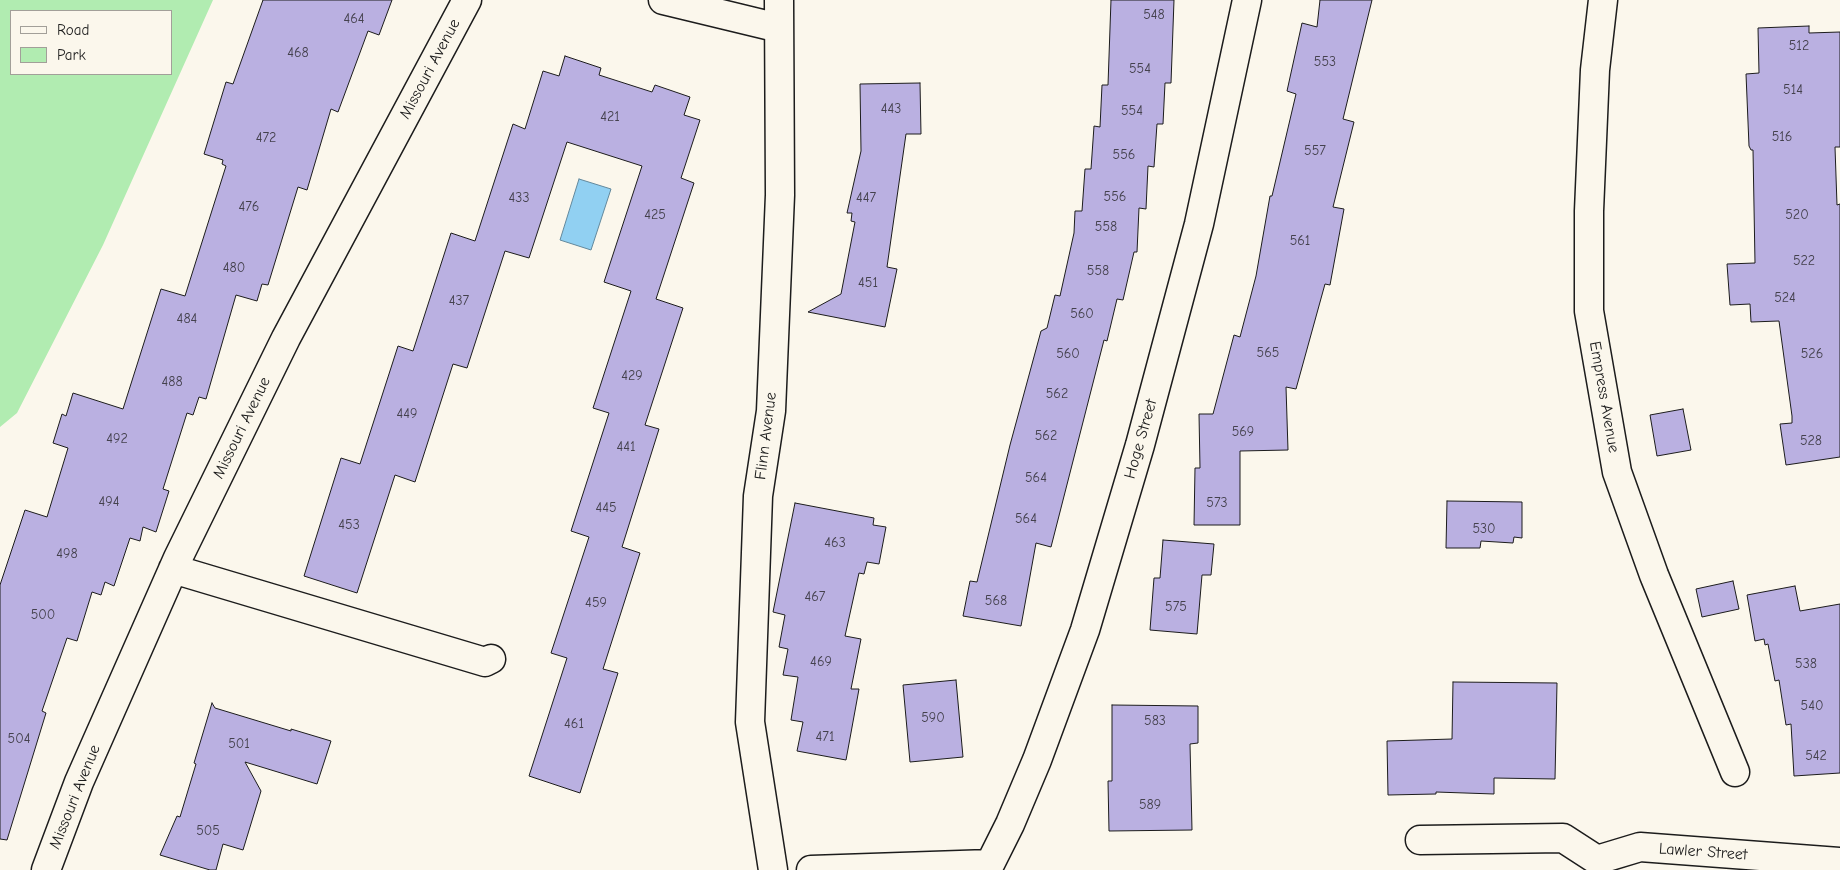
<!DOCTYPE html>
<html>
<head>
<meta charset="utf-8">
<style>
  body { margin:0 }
  #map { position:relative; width:1840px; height:870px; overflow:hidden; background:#fbf7ec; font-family:"Comic Neue",sans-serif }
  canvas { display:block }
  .legend { position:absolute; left:10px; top:10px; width:162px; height:65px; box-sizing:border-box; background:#fbf7ec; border:1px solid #a29f99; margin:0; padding:6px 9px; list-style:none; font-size:15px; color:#1c1c1c }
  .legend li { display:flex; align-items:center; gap:10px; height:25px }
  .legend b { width:25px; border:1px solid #a29f99 }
</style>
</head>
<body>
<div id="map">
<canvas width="1840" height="870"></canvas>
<ul class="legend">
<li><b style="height:6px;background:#fbf7ec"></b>Road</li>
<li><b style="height:14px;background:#b1ecb1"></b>Park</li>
</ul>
</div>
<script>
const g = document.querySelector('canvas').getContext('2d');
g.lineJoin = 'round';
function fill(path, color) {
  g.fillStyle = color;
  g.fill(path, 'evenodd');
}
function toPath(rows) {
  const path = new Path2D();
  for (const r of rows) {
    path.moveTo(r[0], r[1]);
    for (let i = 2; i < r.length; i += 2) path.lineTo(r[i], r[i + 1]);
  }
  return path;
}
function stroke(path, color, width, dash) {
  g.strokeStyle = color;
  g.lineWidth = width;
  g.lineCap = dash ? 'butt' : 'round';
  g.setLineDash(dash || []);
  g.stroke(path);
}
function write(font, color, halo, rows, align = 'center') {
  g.font = font + ' "Comic Neue",sans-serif';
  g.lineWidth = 4.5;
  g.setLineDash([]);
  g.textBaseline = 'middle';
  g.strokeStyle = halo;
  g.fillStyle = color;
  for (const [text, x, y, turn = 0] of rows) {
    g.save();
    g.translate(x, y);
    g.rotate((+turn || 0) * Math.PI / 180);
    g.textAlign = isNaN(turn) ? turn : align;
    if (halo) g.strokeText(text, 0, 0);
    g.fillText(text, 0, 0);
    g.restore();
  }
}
fill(toPath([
  [0,0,213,0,103,245,17,413,0,427],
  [11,11,171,11,171,74,11,74]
]), '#b1ecb1');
const water = toPath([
  [579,179,611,189,591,250,560,240,579,179]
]);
fill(water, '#91d0f2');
stroke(water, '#62889c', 1);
const building = toPath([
  [263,0,392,0,379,35,368,31,338,112,331,109,307,190,298,187,268,285,262,284,257,301,236,295,206,399,199,397,193,415,187,413,163,489,169,491,156,532,143,527,140,541,130,538,114,586,105,582,101,595,92,592,77,641,67,638,42,711,46,713,7,840,0,839,0,585,25,510,47,517,68,448,53,443,62,414,66,416,73,393,123,409,161,289,185,296,226,166,222,164,223,160,204,154,226,82,233,84,263,0],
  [1111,0,1174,0,1171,83,1165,83,1163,124,1157,124,1154,167,1148,166,1146,209,1139,208,1137,252,1134,252,1123,300,1117,299,1107,341,1104,340,1051,547,1036,543,1021,626,963,616,970,581,977,582,1010,445,1041,331,1047,328,1055,295,1060,296,1074,233,1075,211,1082,211,1085,169,1091,169,1094,126,1100,127,1102,85,1108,85,1111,0],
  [1320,0,1372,0,1343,119,1354,122,1333,207,1344,209,1330,285,1325,284,1296,389,1286,387,1288,450,1240,451,1240,525,1194,525,1195,468,1200,468,1199,414,1213,414,1234,335,1240,337,1256,276,1270,196,1272,196,1296,94,1287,91,1302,23,1317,27,1320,0],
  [1809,26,1809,33,1840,32,1840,147,1835,147,1837,205,1840,204,1840,457,1786,465,1780,424,1792,423,1792,416,1779,321,1751,322,1750,304,1730,305,1727,264,1755,263,1753,150,1751,150,1749,146,1746,74,1759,73,1758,28,1809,26],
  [565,56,601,68,599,75,652,92,655,85,690,97,684,115,700,120,681,178,694,183,656,299,683,308,645,425,659,429,622,547,640,553,603,669,618,673,580,793,529,776,567,658,551,653,589,537,571,531,609,413,593,408,631,291,604,282,642,166,567,142,529,258,505,251,467,368,453,364,415,482,395,475,357,593,304,576,341,458,360,464,398,346,413,351,451,233,475,241,513,124,525,129,543,71,559,76,565,56],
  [920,83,921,134,906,134,887,267,897,269,885,327,808,312,841,294,855,222,851,221,852,213,847,213,861,151,860,84,920,83],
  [1683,409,1691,450,1657,456,1650,415,1683,409],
  [1447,501,1522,502,1522,538,1514,537,1513,543,1481,541,1480,548,1446,548,1447,501],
  [795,503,874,518,873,525,886,527,879,564,867,562,864,574,859,573,845,636,861,639,851,689,859,689,846,760,797,751,803,722,791,720,798,677,783,675,788,649,779,647,785,615,773,612,795,503],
  [1163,540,1214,544,1211,575,1202,575,1197,634,1150,630,1154,578,1160,578,1163,540],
  [1733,581,1739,609,1702,617,1696,589,1733,581],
  [1795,586,1800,611,1840,604,1840,773,1794,776,1791,724,1786,725,1779,680,1775,681,1768,644,1765,645,1764,639,1755,641,1747,595,1795,586],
  [956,680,963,757,910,762,903,685,956,680],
  [1453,682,1557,683,1555,779,1494,778,1494,794,1436,792,1436,794,1388,795,1387,741,1452,739,1453,682],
  [212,703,215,708,291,731,291,729,331,741,317,784,245,762,261,791,243,850,223,844,216,870,210,870,160,855,177,816,180,817,196,764,194,763,212,703],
  [1112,705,1198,706,1198,743,1190,744,1192,830,1109,831,1108,781,1112,781,1112,705]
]);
fill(building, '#bab0e1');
stroke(building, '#1c1c1c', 1);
const minor = toPath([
  [663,0,779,28],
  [1603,0,1595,70,1589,211,1589,311,1617,472,1654,575,1735,772],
  [173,569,485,662,491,659],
  [1420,840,1563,838,1597,860],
  [1597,860,1640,847,1840,862],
  [990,864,1010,824,1037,760,1085,630,1140,445,1199,224,1247,0],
  [46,870,79,782,178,558,286,338,467,0],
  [773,870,750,722,758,496,771,411,780,195,779,0],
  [811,870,990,864]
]);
stroke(minor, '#1c1c1c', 31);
stroke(minor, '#fbf7ec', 28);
write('14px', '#44414d', null, [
  ["548",1154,15],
  ["464",354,19],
  ["512",1799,46],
  ["468",298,53],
  ["553",1325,62],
  ["554",1140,69],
  ["514",1793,90],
  ["443",891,109],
  ["554",1132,111],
  ["421",610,117],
  ["516",1782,137],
  ["472",266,138],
  ["557",1315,151],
  ["556",1124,155],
  ["556",1115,197],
  ["433",519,198],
  ["447",866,198],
  ["476",249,207],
  ["425",655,215],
  ["520",1797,215],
  ["558",1106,227],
  ["561",1300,241],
  ["522",1804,261],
  ["480",234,268],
  ["558",1098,271],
  ["451",868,283],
  ["524",1785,298],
  ["437",459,301],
  ["560",1082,314],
  ["484",187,319],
  ["565",1268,353],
  ["560",1068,354],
  ["526",1812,354],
  ["429",632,376],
  ["488",172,382],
  ["562",1057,394],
  ["449",407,414],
  ["569",1243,432],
  ["562",1046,436],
  ["492",117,439],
  ["528",1811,441],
  ["441",626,447],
  ["564",1036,478],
  ["494",109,502],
  ["573",1217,503],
  ["445",606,508],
  ["564",1026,519],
  ["453",349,525],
  ["530",1484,529],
  ["463",835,543],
  ["498",67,554],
  ["467",815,597],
  ["568",996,601],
  ["459",596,603],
  ["575",1176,607],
  ["500",43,615],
  ["469",821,662],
  ["538",1806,664],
  ["540",1812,706],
  ["590",933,718],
  ["583",1155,721],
  ["461",574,724],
  ["471",825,737],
  ["504",19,739],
  ["501",239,744],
  ["542",1816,756],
  ["589",1150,805],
  ["505",208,831]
]);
write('16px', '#1c1c1c', '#fbf7ec', [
  ["Missouri Avenue",430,69,-62],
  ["Empress Avenue",1604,397,80],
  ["Missouri Avenue",242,428,-64],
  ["Flinn Avenue",766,436,-83],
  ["Hoge Street",1141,439,-74],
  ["Missouri Avenue",75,797,-68],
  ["Lawler Street",1703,852,4]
]);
</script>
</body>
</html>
